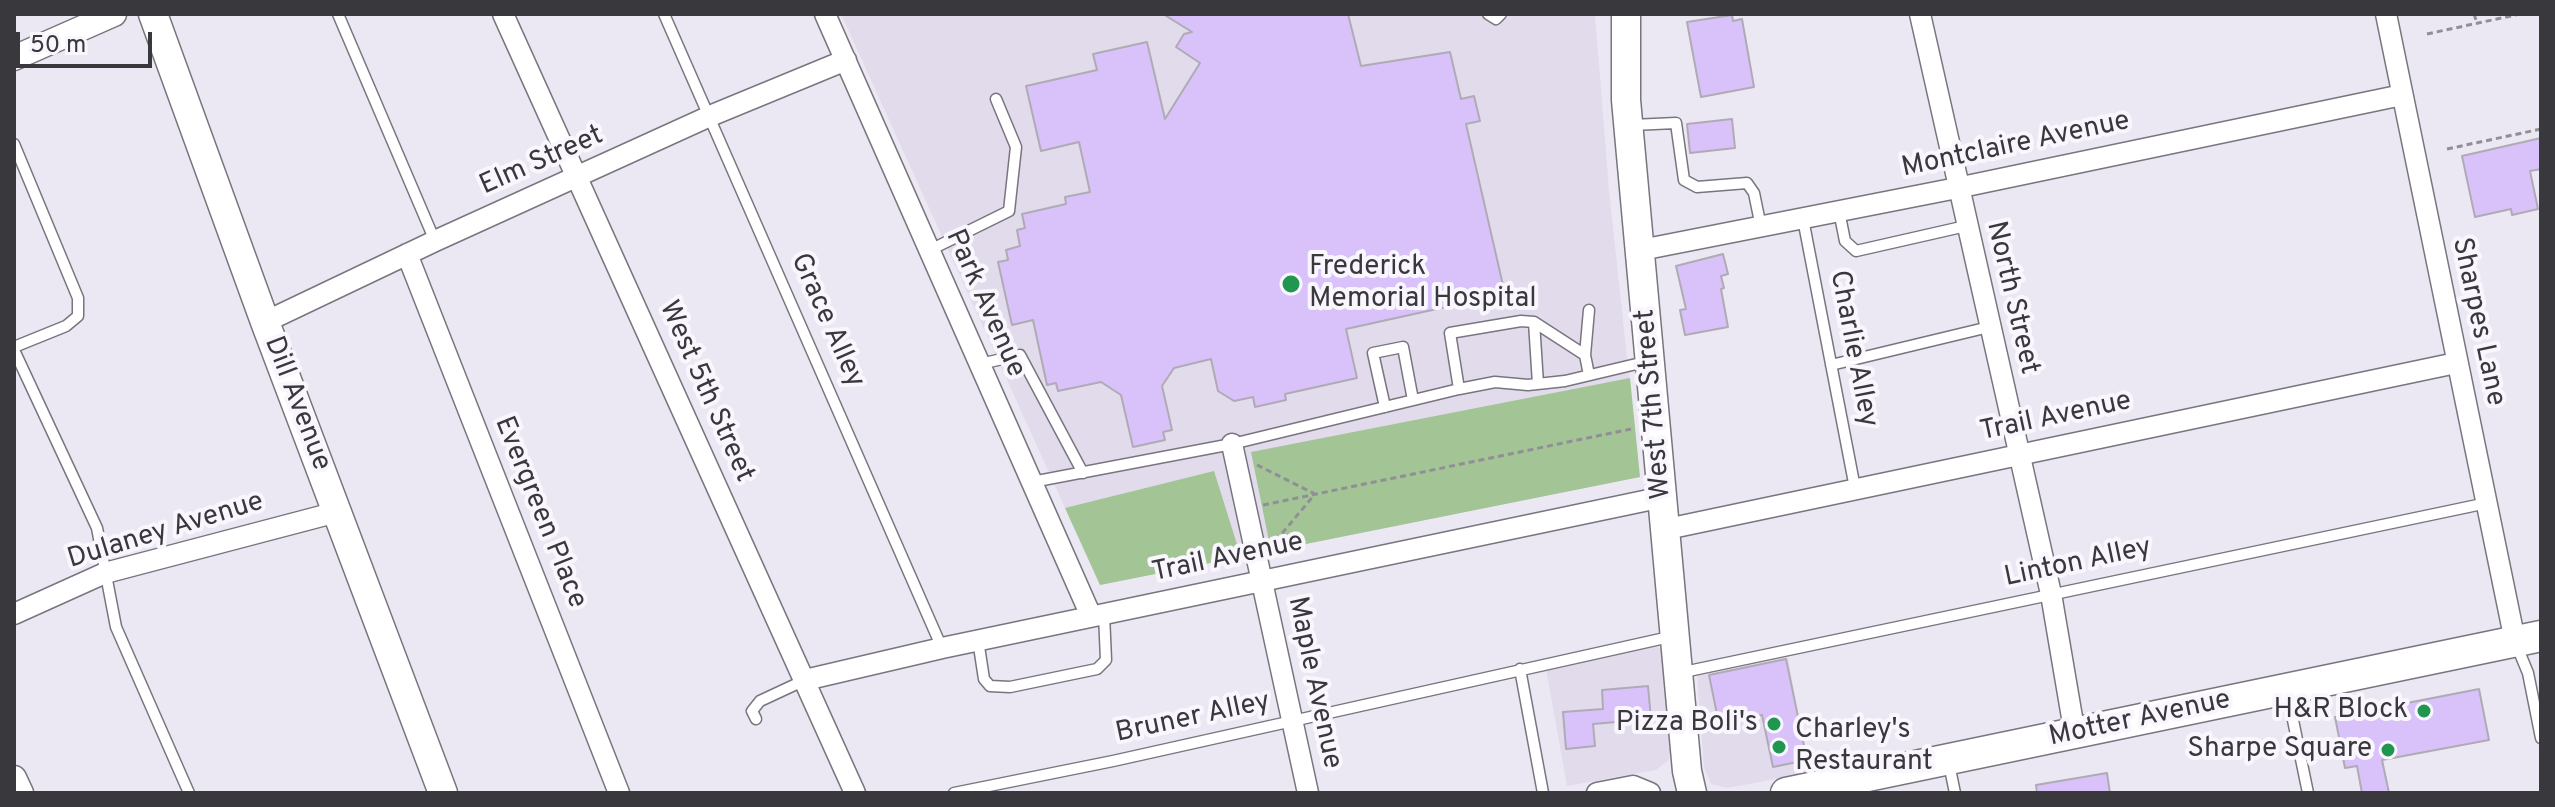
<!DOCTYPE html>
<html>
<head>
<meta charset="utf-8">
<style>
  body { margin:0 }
  #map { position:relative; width:2555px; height:807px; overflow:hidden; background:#ece8f3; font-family:Overpass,sans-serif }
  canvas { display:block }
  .frame { position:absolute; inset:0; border:16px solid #39383c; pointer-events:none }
  .scale { position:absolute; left:16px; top:32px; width:136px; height:36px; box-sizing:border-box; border:4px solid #39383c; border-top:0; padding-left:10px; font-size:24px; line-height:28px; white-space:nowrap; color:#39383c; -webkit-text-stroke:6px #f9f6fe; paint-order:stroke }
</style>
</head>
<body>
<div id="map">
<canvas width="2555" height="807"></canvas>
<div class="frame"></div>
<div class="scale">50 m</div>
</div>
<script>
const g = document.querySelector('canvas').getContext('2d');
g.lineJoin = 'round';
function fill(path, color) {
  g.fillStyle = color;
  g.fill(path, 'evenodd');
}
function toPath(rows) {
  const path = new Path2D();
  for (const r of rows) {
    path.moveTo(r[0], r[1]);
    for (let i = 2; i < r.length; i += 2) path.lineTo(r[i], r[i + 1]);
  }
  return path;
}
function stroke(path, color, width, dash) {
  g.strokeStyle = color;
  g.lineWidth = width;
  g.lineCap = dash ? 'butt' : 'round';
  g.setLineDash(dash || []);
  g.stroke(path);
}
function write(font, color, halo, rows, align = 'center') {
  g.font = font + ' Overpass,sans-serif';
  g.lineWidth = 8;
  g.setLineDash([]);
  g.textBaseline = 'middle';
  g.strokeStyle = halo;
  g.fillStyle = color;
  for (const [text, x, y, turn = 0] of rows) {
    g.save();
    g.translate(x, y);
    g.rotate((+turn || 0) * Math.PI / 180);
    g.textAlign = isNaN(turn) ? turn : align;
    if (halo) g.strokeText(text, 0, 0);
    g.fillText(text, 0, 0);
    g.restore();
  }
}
fill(toPath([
  [841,14,1595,14,1609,190,1640,477,1100,585],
  [1654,646,1662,649,1670,751,1669,760,1656,770,1567,786,1546,669],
  [1788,657,1809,773,1727,788,1711,784,1704,768,1697,676]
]), '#e2dbec');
fill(toPath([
  [1630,378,1640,477,1271,551,1251,452],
  [1214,471,1241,557,1100,585,1065,508]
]), '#a3c495');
const building = toPath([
  [1163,14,1348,14,1361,66,1450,52,1461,99,1474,96,1480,121,1466,124,1505,294,1346,329,1357,378,1285,394,1286,400,1255,407,1253,397,1234,401,1218,391,1211,359,1174,368,1162,386,1172,430,1163,432,1165,440,1133,447,1121,395,1101,382,1058,391,1056,383,1047,385,1033,320,1012,325,998,262,1008,260,1006,250,1020,246,1017,230,1025,228,1022,214,1066,204,1065,197,1090,192,1079,142,1041,151,1026,86,1097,70,1093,54,1147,42,1165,119,1200,63,1176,47,1184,34,1192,32,1163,14],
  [1732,15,1733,21,1742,19,1754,87,1701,97,1687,22,1732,15],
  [1732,119,1735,148,1690,153,1687,124,1732,119],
  [2541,138,2541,169,2530,171,2538,209,2512,215,2511,209,2475,217,2462,156,2541,138],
  [1723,254,1728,274,1721,276,1724,288,1721,289,1728,327,1685,335,1680,310,1686,309,1676,266,1723,254],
  [1786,659,1807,760,1773,767,1762,715,1719,724,1709,675,1786,659],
  [1648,686,1651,719,1593,724,1595,746,1566,749,1563,712,1603,709,1602,690,1648,686],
  [2479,689,2489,740,2382,760,2389,793,2362,793,2357,766,2345,768,2335,717,2479,689],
  [2107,773,2110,793,2037,793,2036,785,2107,773]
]);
fill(building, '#d9c2f9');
stroke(building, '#afabb5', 2);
const service = toPath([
  [338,14,435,241],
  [664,14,942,648],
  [1488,14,1496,19,1501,14],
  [1632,125,1676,123,1684,180,1697,187,1747,183,1754,193,1761,227],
  [14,144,78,298,78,316,66,326,14,347],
  [1839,211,1845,241,1856,251,1966,226],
  [1803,219,1855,488],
  [930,250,1009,211,1016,147,996,99],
  [1589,310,1585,355,1589,375],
  [1534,322,1538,384],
  [14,350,97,528,116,627,189,793],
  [980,364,1020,355,1083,473],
  [1831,365,1989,327],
  [1459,389,1450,333,1521,321,1534,322,1585,355],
  [1385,407,1373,353,1403,347,1413,400],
  [1032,482,1232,444,1459,389,1495,382,1528,385,1565,381,1649,361],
  [978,640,984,679,990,686,1010,687,1097,669,1106,660,1104,614],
  [2516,644,2528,673,2541,738],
  [1520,669,1543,793],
  [1679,673,2487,503],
  [2287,691,2308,793],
  [756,719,752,711,760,701,805,680],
  [1949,764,1955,793],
  [954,793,1113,761,1674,636]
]);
const minor = toPath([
  [503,14,855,793],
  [825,14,1091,616],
  [1920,14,2051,594,2075,735],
  [2386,14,2515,641],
  [1641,250,1957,188,2402,95],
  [407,254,619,793],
  [265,322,435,241,710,116,846,60],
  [1232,444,1308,793],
  [1667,529,2456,363],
  [14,614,105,573,337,512],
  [805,680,942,648,1663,497],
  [1597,793,1633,786,1650,793]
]);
const tertiary = toPath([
  [14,58,114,14],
  [14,778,21,793]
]);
const secondary = toPath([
  [153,14,265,322,443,793],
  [1626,14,1626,100,1687,771,1692,793]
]);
const primary = toPath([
  [1786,793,2541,636]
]);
stroke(service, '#79757e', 13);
stroke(minor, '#79757e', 23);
stroke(tertiary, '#79757e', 27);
stroke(secondary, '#79757e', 31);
stroke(primary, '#79757e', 33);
stroke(toPath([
  [2474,14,2477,23],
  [2427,34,2520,14],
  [2447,149,2541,129],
  [1257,465,1315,494,1274,543],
  [1263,505,1631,429]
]), '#918f96', 3, [6, 4]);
stroke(service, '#fff', 10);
stroke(minor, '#fff', 20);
stroke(tertiary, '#fff', 24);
stroke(secondary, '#fff', 28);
stroke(primary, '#fff', 30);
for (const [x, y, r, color] of [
  [1291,284,10,"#219651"],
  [2424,711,8,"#219651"],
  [1774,724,8,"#219651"],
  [1779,747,8,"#219651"],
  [2388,750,8,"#219651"]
]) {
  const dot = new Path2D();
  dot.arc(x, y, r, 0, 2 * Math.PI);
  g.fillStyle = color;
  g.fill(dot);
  stroke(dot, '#f9f6fe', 3);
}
write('28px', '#39383c', '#f9f6fe', [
  ["Montclaire Avenue",2016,146,-12],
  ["Elm Street",542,162,-24],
  ["North Street",2011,298,77],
  ["Park Avenue",984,304,66],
  ["Grace Alley",826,321,66],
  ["Sharpes Lane",2477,322,78],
  ["Charlie Alley",1852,349,79],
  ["West 5th Street",705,392,66],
  ["Dill Avenue",296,404,69],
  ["West 7th Street",1655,404,-95],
  ["Trail Avenue",2056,418,-12],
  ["Evergreen Place",539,513,68],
  ["Dulaney Avenue",166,532,-17],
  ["Trail Avenue",1228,559,-12],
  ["Linton Alley",2078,564,-12],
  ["Maple Avenue",1313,683,78],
  ["Bruner Alley",1193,719,-12],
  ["Motter Avenue",2140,720,-12]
]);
write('28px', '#39383c', '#f9f6fe', [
  ["Frederick",1309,268,"left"],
  ["Memorial Hospital",1309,300,"left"],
  ["H&R Block",2408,711],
  ["Pizza Boli's",1758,724],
  ["Charley's",1795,731,"left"],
  ["Restaurant",1795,763,"left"],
  ["Sharpe Square",2372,750]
], 'right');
</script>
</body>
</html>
